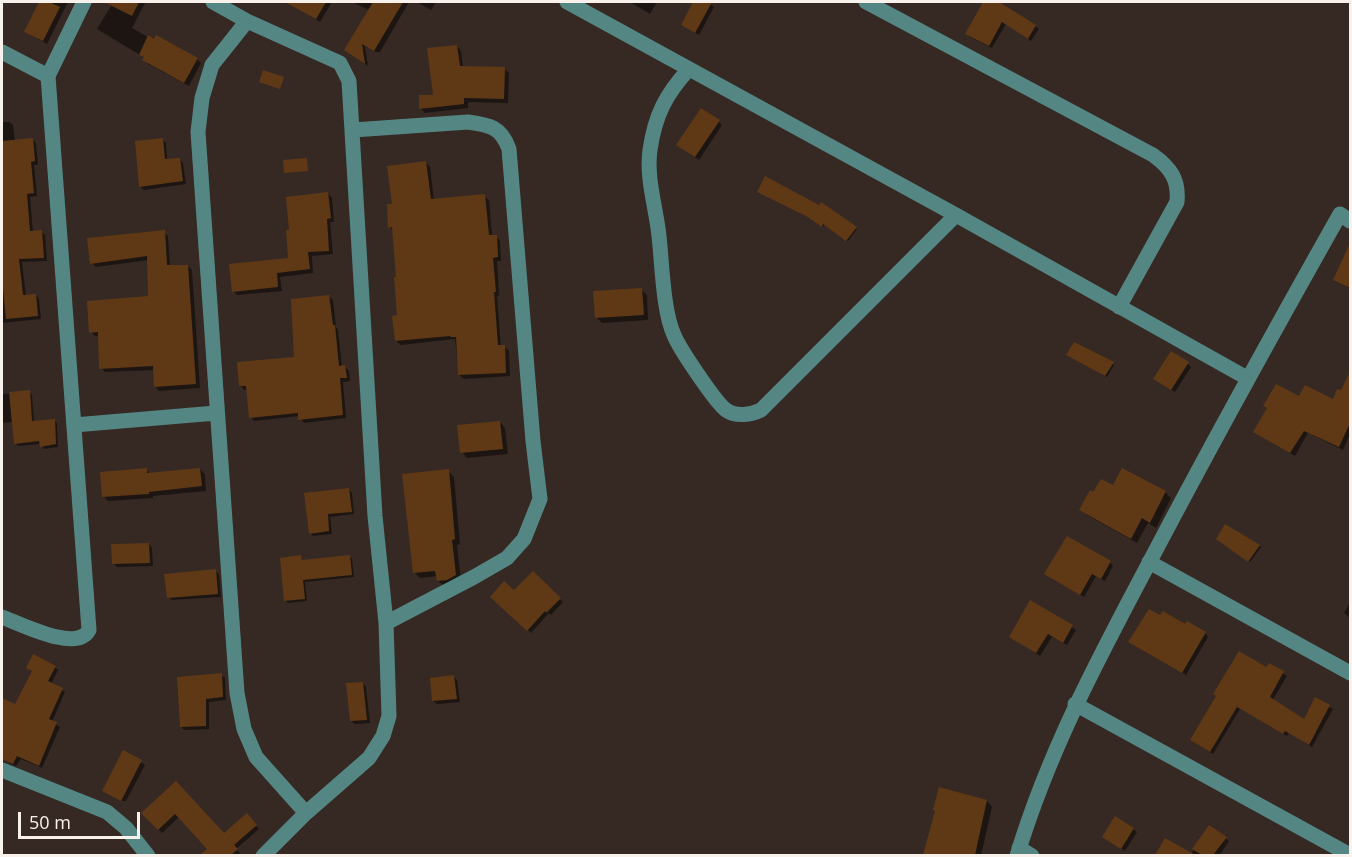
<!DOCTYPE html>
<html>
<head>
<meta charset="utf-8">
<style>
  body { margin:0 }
  #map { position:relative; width:1352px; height:857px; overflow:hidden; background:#362923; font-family:"Open Sans",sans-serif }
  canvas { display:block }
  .frame { position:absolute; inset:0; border:3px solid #f9f1ec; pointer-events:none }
  .scale { position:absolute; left:18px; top:812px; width:122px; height:27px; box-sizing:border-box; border:3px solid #f9f1ec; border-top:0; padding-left:8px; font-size:18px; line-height:21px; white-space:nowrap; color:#f9f1ec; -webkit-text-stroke:4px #362923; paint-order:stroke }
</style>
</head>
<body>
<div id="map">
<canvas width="1352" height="857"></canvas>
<div class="frame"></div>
<div class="scale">50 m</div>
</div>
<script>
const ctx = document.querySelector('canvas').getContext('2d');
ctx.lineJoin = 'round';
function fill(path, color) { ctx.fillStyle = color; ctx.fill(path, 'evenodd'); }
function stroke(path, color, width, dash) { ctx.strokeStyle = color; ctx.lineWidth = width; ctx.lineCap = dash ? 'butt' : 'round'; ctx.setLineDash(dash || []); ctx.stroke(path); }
const shadow = new Path2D(`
  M42,2H68L47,44L26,32Z
  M105,2L145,3L132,28L155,41L197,59L201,63L189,86L148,64L145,58L97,29L111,6Z
  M303,2H332L320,22L299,8Z
  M352,2H409L380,52H376L365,46L368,66L350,54L369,10Z
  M417,2H436L431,10Z
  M630,2H657L650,14Z
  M695,2H707L714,7L699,35L682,25Z
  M985,2H994L1035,26L1039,29L1031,41L1006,24L992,48L970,37L967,34Z
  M457,46L461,51L463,67L505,69L509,73L508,103L468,102V108L425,113L421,109L434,96Z
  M2,122H9L13,125L15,141L32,139L36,143L38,165H34L37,196L30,197L33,232L41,231L45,235L47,261L22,262L26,296L36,295L39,299L41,319L2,323V298L3,297Z
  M719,122L722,125L699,160L682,148Z
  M162,139L166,143L167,161L179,159L183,163L186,184L144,190L140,186Z
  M426,163L430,167L434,201L484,196L489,200L492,236H496L500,241L501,261H497L499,296H497L501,347H505L509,351L510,376L464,379L459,375L455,339L401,345L396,341L399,317L398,279L394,231L390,227L394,205Z
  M328,194L332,198L334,222H330L333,254L312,256L313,273L280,277L282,291L237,295L233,291L289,259Z
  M821,204L857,229L848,241L825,224L823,227L811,218Z
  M164,232L168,236L170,267L188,266L192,270L200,388L159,391L155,386L154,370L105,372L101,368L100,336H95L91,332L150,297L149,260L96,267L92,263Z
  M1344,259L1350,262V289L1335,280Z
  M642,290L647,295L648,320L602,323L596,317Z
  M329,297L333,300L336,327L338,330L342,367H345L349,371L350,381L343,382L346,418L304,423L299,416L254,421L251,417L248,389L244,390L241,386L296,358Z
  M1070,356L1113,364L1114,365L1107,377Z
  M1188,364L1191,367L1175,392L1158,382Z
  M1350,376V434L1343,450L1308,433L1295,456L1255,432L1300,398L1333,401L1342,392Z
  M29,392L32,395L34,422L54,420L57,423L58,447L44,449L41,444L18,446L15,443L13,422L2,423V394Z
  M500,422L505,428L508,454L467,458L462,452Z
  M200,469L205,474L206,491L153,496V498L108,501L103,496L146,470L151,474Z
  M1122,470L1165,492L1171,498L1156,528L1148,523L1137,543L1087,515L1081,509L1094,494L1114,487Z
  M448,471L454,477L460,544L457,545L461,581L444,586L438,581V576L420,578L414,572Z
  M349,490L352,493L354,514L330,517L332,534L313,536L310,533Z
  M1226,526L1261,547L1250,562L1218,539Z
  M149,544L152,548L153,566L117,567L113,563Z
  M301,557L303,561L350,557L352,559L354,577L305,582L307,601L288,603L285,600Z
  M1110,562L1113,566L1105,581L1096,576L1084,597L1046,574Z
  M215,570L219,574L221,597L172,600L168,597Z
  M533,573L563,602L551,615L549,613L531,633L492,597L514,592Z
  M1031,602L1076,630L1067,645L1052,637L1040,656L1011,637Z
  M1350,602V618L1344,613Z
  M1185,626L1205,633L1208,637L1186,675L1133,645Z
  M1269,665L1287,676L1272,701L1304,721L1316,699L1333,709L1312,747L1289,733L1287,736L1240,709L1213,754L1195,743L1192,740Z
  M55,667L58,670L51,684L65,692L52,722L60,727L42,768L21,759L16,766L11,764L3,758L10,748L2,744V700L15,706L34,672L28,668Z
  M221,675L225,678L226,700L209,702V729L184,730L181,726Z
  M454,677L457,680L460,702L437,704L433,701Z
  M363,683L366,687L370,723L355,724L351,721Z
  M124,752L145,765L126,801H122L104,790Z
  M176,783L224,835L247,815L259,829L236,849L240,853L238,856H202L209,849L179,817L162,833L144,813Z
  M987,801L992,807L981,856H920L925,855L936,812Z
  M1210,827L1229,841L1219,856H1156L1166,841L1190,855Z
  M1133,829L1137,832L1125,851L1108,840Z`);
const building = new Path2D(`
  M39,2H49L60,7L43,41L24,32Z
  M104,2H139L132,16Z
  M285,2H326L316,19Z
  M373,2H403L374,51L362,44L365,64L344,50Z
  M693,2H712L695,33L681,25Z
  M983,2H999L1036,25L1028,39L1002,22L989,46L965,34Z
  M148,35L154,39L156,35L198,58L184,83L142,60L144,57L139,55Z
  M457,45L460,66L505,67L504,99L464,98V104L419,109V95H433L427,48Z
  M263,70L284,77L280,89L259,82Z
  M701,108L720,120L695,157L676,145Z
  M33,138L35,161L31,162L34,193L27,194L30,231L42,230L44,258L19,259L23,295L36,294L38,316L6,319L2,278V141Z
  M163,138L165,159L180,158L183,181L139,187L135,141Z
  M307,158L308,171L284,173L283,160Z
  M426,161L431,199L485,194L489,235H497L498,257L493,258L496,292H494L498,345H505L506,373L458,375L456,337H451L450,336L395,341L392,316L397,315L394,277H396L392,227L388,228L387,204H392L387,166Z
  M765,176L819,205L821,202L857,227L846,241L823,224L822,227L808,217L757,192Z
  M328,192L331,218L327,219L329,251L308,252L310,269L277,273L278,287L232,292L229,264L288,258L286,230H289L286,197Z
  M165,230L167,265H188L196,384L154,387L153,366L99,369L98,332L89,333L87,301L148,296L147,256L90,264L87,238Z
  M1350,243V288L1333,280Z
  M642,288L644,315L595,318L593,291Z
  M329,295L333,325H335L339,366L345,365L347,378H340L343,415L298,420V413L249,418L246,386H239L237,362L294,357L291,299Z
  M1074,342L1114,362L1105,376L1066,355Z
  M1171,351L1189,362L1171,390L1153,379Z
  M1350,372V423L1339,447L1304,431L1290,453L1253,432L1267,408L1263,406L1276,384L1299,396L1305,385L1333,399L1337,389L1341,390Z
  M30,390L32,421L55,419L56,444L40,447L39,441L14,444L9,392Z
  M500,421L503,449L460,453L457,425Z
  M147,468V473L200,468L202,486L149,492V494L102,497L100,472Z
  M1122,468L1166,491L1150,523L1142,518L1131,539L1079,510L1090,490L1093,492L1101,479L1113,485Z
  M449,469L455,539L452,540L456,575L447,580L437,581L435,571L413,573L402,474Z
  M349,488L352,512L328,514L329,531L309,534L304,493Z
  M1225,524L1260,545L1248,562L1216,539Z
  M1067,536L1111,561L1101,579L1092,574L1080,595L1044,574Z
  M149,543L150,563L112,564L111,544Z
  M301,555L302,560L350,555L352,575L303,580L305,599L284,601L280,558Z
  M216,569L218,594L167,598L164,574Z
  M533,571L561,598L546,613L545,611L527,631L490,597L504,581L514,590Z
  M1030,600L1073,625L1063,643L1048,634L1036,653L1009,637Z
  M1149,609L1160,615L1163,611L1185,624L1187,621L1206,632L1182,673L1128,642Z
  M1239,651L1266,667L1269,663L1284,671L1270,697L1304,719L1315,697L1330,705L1309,745L1285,731L1283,734L1237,707L1210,752L1190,740L1216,696L1213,694Z
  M33,654L56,666L48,681L63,688L49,719L57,722L39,766L17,756L13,764L2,759V698L15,704L32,671L26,668Z
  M222,673L223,697L206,699V726L180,727L177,677Z
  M454,675L457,699L432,701L430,678Z
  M363,682L367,720L350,721L346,683Z
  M123,750L142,760L121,801L102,791Z
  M176,781L224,833L247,813L257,825L234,845L238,849L231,855H200L207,849L175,814L158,830L141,813Z
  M939,787L987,800L975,855H923L935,811L933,810Z
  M1115,816L1134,828L1121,849L1102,837Z
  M1209,825L1227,837L1213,855H1202L1192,849Z
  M1165,838L1195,855H1155Z`);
const minor = new Path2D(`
  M213,2L247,21L340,63L349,81L375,516L386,623L389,716L383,736L369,758L306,813L263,856
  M567,2L956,215L1247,378
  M866,2L1153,155C1171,168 1179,180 1177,202L1119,307
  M247,21L212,65L202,98L198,132L237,693L244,729L256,757L306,813
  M2,52L48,76
  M689,69C666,94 655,115 650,150C646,178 656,207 659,236C662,262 663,312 674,335C679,348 716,403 726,410C736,417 751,415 761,410L956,215
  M353,130L468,122C490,125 501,127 509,149L533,441L540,499L524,539L507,558L474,577L386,623
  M74,425L216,413
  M1149,562L1350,673
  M2,617C21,624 77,653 89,630L48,76L84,2
  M1075,704L1350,855
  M2,770L107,812L126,828L148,856
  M1019,848L1032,856
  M1017,856C1050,746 1105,646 1158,546C1217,434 1278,324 1340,214L1350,221`);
fill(shadow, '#0007');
fill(building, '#5f3915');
stroke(minor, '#548784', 15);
</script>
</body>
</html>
